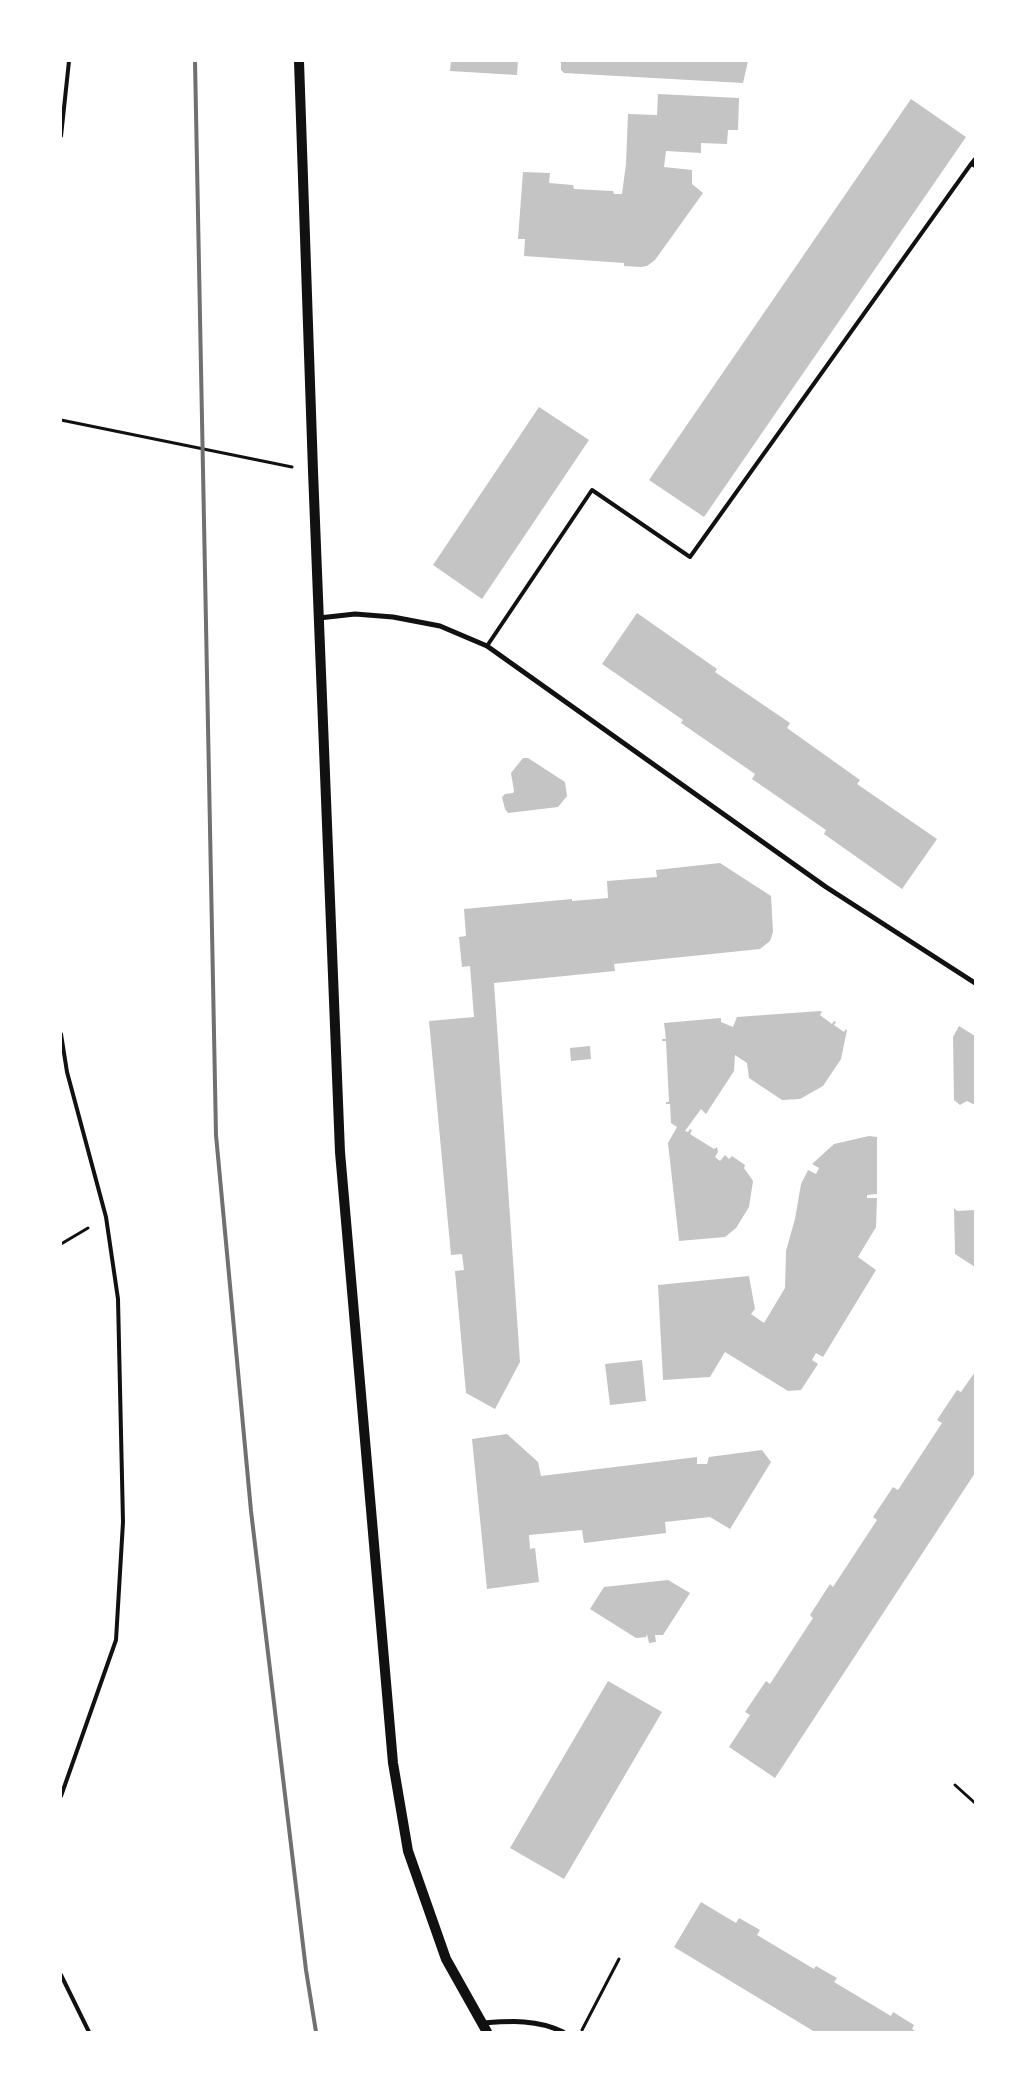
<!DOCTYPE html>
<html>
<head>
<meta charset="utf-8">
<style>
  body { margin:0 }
  #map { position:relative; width:1036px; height:2093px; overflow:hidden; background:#fff; font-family:"Playfair Display",serif }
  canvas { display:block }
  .frame { position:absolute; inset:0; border:62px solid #fff; pointer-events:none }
</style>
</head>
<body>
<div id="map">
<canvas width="1036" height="2093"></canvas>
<div class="frame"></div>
</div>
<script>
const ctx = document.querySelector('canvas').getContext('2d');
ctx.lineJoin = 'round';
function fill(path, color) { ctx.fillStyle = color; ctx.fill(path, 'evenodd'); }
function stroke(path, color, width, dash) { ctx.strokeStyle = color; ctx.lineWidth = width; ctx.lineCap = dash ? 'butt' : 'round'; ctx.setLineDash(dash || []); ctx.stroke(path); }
const building = new Path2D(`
  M451,61H518L517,75L450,71Z
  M561,61H748L743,83L564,73L561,70Z
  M658,94L739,98L738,130H728L727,144L701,143V153L666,151L664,167L692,170V184L703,193L655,260L647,266L641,267L624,266V263L524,256L525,239H518L523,172L550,173L549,183L573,185L574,189L613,191L614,194H622L626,164L628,114L657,115Z
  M911,99L966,137L704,517L649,480Z
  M539,407L589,440L482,599L433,565Z
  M637,613L717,669L715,672L790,723L787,728L860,780L857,784L937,839L902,889L824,834L826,830L752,779L755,774L681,723L683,720L602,664Z
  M523,758H528L565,782L567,796L558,807L508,813L505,809L502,797L505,794L513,793L514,791L511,773Z
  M720,863L771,896L773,932L770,941L760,949L614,964L615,971L494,983L520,1362L495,1409L466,1393L455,1271L464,1270L462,1254L451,1255L429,1021L474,1017L470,966L462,967L459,937L466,936L464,909L572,899V901L608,898L607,881L657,877L656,870Z
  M820,1011L822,1012L820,1015L832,1024L834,1021L836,1022L834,1025L844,1032L846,1029L847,1030L841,1059L823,1086L800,1099L782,1100L749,1078L747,1063L735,1055L734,1071L706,1114L701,1109L685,1131L688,1132L690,1129L692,1130L690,1134L714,1149L717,1147L718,1152L715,1157L720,1161L725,1155L729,1159L732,1156L745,1165L744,1168L753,1181L749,1207L736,1228L725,1237L679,1241L668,1143L677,1127L671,1123L670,1104H666V1102H669L666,1041H662V1039H666L664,1023L721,1018V1022L733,1027L737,1017Z
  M959,1026L975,1036V1105L967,1101L960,1105L954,1100L953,1037Z
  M590,1046L591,1059L571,1061L570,1048Z
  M869,1136L877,1137V1194L867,1195V1198H877L876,1227L858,1257L876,1270L823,1357L816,1353L812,1360L818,1364L801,1390L788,1391L725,1352L710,1377L663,1380L658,1285L749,1276L755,1309L751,1314L764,1323L785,1288L786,1251L795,1219L801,1184L808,1170L816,1174L819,1168L812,1164L834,1144Z
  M954,1208L957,1211L975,1210V1267L955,1254Z
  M642,1360L646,1401L610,1405L605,1364Z
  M975,1372V1473L775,1778L729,1747L750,1715L745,1712L766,1681L770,1684L813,1618L810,1615L830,1584L833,1587L877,1520L873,1517L893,1487L898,1490L942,1423L937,1420L957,1390L961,1392Z
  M507,1434L538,1462L541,1476L697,1457V1464H707L709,1457L762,1450L771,1462L730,1529L710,1517L665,1522L666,1533L584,1543L582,1530L529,1535L530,1549L535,1548L539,1582L487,1589L472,1439Z
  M668,1580L690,1593L663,1635H655L656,1642L649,1643L647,1634L646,1637L636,1638L590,1609L604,1587Z
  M608,1681L662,1712L564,1879L510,1848Z
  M701,1902L736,1923L739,1918L760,1930L757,1935L814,1969L816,1966L837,1978L834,1982L891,2016L893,2012L914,2025L912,2029L917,2032H815L674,1947Z`);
const path = new Path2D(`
  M61,420L292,467
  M61,1244L88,1228
  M955,1785L975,1803
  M582,2030L619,1959`);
const service = new Path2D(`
  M61,136L69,61
  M975,159L971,164L975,166
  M487,646L592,490L690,557L971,164
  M61,1034L67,1072L106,1217L118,1299L123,1522L116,1640L61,1796
  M61,1975L89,2032`);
const minor = new Path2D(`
  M319,618L355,614L393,617L440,626L487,646L826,887L975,983
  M483,2023C511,2021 537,2019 563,2032`);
const secondary = new Path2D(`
  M299,61L313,471L340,1152L393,1763L408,1851L446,1959L487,2032`);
const rail = new Path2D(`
  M195,61L216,1135L251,1511L306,1970L316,2032`);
fill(building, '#c4c4c4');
stroke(path, '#111', 3);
stroke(service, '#111', 4);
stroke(minor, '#111', 5);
stroke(secondary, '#111', 10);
stroke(rail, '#707070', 4);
</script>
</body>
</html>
